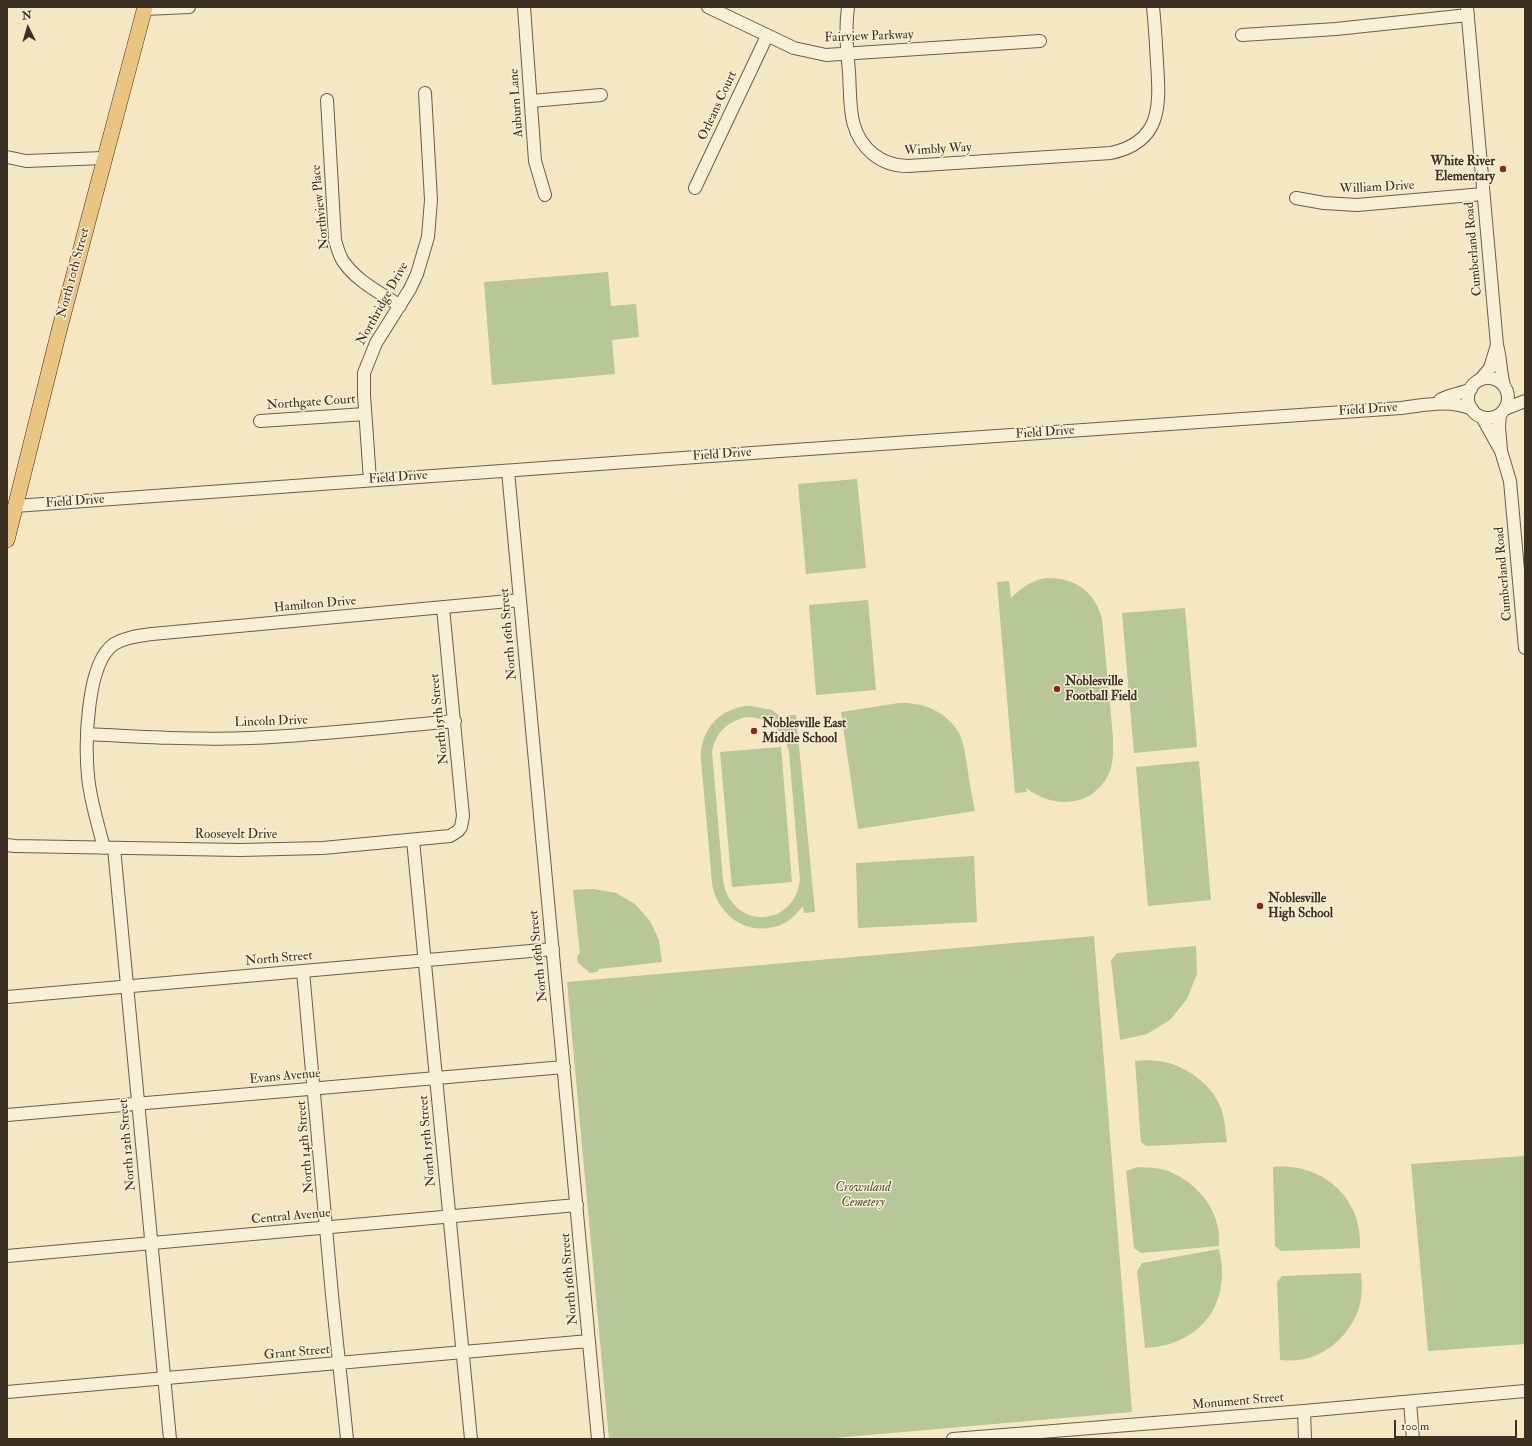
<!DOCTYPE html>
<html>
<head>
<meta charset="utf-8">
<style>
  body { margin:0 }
  #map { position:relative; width:1532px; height:1446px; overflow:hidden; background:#f4e7c2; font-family:"IM FELL Double Pica",serif }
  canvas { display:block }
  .frame { position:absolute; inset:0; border:8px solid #3b3022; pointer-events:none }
  .north { position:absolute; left:8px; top:8px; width:40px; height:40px; -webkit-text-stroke:3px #f8efd7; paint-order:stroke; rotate:355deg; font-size:11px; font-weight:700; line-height:16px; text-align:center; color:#3b3022 }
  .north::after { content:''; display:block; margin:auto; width:14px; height:18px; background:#3b3022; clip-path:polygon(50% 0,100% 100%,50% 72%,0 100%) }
  .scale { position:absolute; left:1394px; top:1420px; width:123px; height:18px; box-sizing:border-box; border:2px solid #3b3022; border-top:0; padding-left:5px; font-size:12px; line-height:14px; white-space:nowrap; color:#3b3022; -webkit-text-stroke:3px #f8efd7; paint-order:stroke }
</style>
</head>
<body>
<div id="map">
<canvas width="1532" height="1446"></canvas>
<div class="frame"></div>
<div class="north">N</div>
<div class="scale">100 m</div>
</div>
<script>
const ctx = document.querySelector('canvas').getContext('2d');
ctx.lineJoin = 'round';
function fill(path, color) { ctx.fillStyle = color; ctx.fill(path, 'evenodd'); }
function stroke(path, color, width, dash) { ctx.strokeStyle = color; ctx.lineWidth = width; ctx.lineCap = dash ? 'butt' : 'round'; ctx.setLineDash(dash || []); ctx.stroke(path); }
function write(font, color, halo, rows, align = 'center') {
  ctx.font = font + ' "IM FELL Double Pica",serif'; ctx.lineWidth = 3; ctx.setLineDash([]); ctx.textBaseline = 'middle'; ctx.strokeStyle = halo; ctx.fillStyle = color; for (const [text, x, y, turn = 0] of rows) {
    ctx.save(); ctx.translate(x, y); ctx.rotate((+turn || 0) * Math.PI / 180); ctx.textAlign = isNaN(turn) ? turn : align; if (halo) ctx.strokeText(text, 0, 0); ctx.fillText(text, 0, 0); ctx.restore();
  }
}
const green = new Path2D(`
  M608,272L611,306L636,304L639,337L612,340L615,374L492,385L484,282Z
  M857,479L866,568L806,574L798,484Z
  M1046,578C1075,578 1094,590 1102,619L1113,737C1113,748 1114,760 1110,771C1095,807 1055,810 1026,788L1027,792L1015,793L997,582L1009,581L1011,598C1022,587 1031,581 1046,578Z
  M868,600L876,690L816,695L809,605Z
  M1185,608L1197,747L1134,753L1122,613Z
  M899,703C923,702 946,711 959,733C964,743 965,754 967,765C969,781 972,796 975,811L858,829L841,712Z
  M751,706L772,710L786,721V715H796L815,912L804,913L803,906C798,911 794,917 788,921C755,941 717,919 712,883L701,760C699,730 721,706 751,706ZM746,717C768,717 784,730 789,752L800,880C793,930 730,929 723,880L712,752C715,733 727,722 746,717Z
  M781,747L792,882L732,887L720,752Z
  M1199,761L1211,900L1148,906L1136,767Z
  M974,856L977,922L858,928L856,863Z
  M594,889L616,893L635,904L650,921L659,940L662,962L599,969L597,972L590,973L578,963L577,956L580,953L573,890Z
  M1094,936L1132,1412L823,1439H609L567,982Z
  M1196,946L1197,974L1187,999L1170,1020L1147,1034L1120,1040L1111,960L1117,953Z
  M1135,1061C1142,1060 1150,1060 1157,1061C1182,1063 1210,1082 1220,1106C1225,1117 1225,1130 1227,1142L1146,1146L1141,1142Z
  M1525,1156V1344L1428,1351L1411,1164Z
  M1138,1167C1146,1168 1157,1167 1165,1170C1197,1181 1222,1211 1219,1246L1141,1253L1134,1248L1126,1171Z
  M1273,1167C1322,1162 1363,1198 1360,1248L1281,1251L1275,1246Z
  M1219,1249C1232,1304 1201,1345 1145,1348L1137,1271L1142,1263Z
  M1361,1273C1362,1284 1362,1294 1360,1304C1354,1328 1334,1350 1311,1357C1301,1361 1290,1361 1280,1360L1277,1282L1282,1276Z`);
const minor = new Path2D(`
  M524,7L535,161L545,195
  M708,7L794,48L826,55L1040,41
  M848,7C845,29 847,50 849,72C851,103 847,133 873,154C884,163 895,166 908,166L1111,153C1162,142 1160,105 1157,63C1156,44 1155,26 1153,7
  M1467,7L1497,345C1501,359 1500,372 1504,385
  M145,9L189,7
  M1242,35L1336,29L1468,15
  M327,100L335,240C337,247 339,255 343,261C356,281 381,293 400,306
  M531,101L601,95
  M7,157L26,161L104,158
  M695,188L767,36
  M1296,198L1324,203L1357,205L1483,194
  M1468 398a20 20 0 1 1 40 0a20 20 0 1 1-40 0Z
  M1480,380L1490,368L1497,345
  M1440,400C1449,394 1461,394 1471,389
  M1505,409L1525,401
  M1500,414L1499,427L1501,450
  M1482,417L1501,451L1510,481L1525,648
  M260,421L365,414
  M508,471L598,1439
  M370,480L364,395V373L376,343L410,289L417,274L428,237L431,200L425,93
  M15,506L780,451L1401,408C1426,405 1448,399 1472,409
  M87,734C142,737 197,740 251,738C319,735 387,727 455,721
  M413,840L471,1439
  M7,845L15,846L240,850L323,848L450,836L458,831L461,827L463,816L443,608
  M104,848C98,824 90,800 88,776C85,745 86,663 114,644C126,637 139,636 152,634L520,600
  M114,848L170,1439
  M303,971L332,1295L347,1439
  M7,997L553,949
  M7,1115L564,1067
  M7,1256L577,1205
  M7,1392L589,1341
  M1410,1402L1413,1439
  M1304,1411L1305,1439
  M953,1439L1304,1411L1525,1391`);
const major = new Path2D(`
  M7,540L60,327L145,7`);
const markers = [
  [1503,169,4,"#8f2418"],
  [1057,689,4,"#8f2418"],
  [754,731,4,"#8f2418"],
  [1260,906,4,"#8f2418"]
];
const streetNames = [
  ["Fairview Parkway",869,37,-2],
  ["Auburn Lane",517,103,-94],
  ["Orleans Court",718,106,-65],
  ["Wimbly Way",938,150,-3],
  ["William Drive",1377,188,-3],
  ["Northview Place",321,207,-96],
  ["Cumberland Road",1474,249,-95],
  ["North 10th Street",74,273,-75],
  ["Northridge Drive",383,304,-61],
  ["Northgate Court",311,403,-4],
  ["Field Drive",1368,410,-4],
  ["Field Drive",1045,433,-4],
  ["Field Drive",722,455,-4],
  ["Field Drive",398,478,-4],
  ["Field Drive",75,502,-4],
  ["Cumberland Road",1504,574,-95],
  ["Hamilton Drive",315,605,-5],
  ["North 16th Street",509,634,-95],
  ["North 15th Street",440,719,-96],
  ["Lincoln Drive",271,722,-2],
  ["Roosevelt Drive",236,835],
  ["North 16th Street",539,956,-96],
  ["North Street",279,959,-5],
  ["Evans Avenue",285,1077,-5],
  ["North 15th Street",428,1141,-95],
  ["North 12th Street",128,1145,-95],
  ["North 14th Street",306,1147,-95],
  ["Central Avenue",291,1217,-5],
  ["North 16th Street",570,1279,-95],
  ["Grant Street",297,1353,-5],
  ["Monument Street",1238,1402,-5]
];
const poiNames = [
  ["White River",1495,162,"right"],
  ["Elementary",1495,177,"right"],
  ["Noblesville",1065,682],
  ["Football Field",1065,697],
  ["Noblesville East",762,724],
  ["Middle School",762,739],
  ["Noblesville",1268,899],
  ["High School",1268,914]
];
const parkNames = [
  ["Crownland",863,1188],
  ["Cemetery",863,1203]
];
fill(green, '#b7c797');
stroke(minor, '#695e4a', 14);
stroke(major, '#3b3022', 16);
stroke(minor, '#f8efd7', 12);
stroke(major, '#eac481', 15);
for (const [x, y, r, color] of markers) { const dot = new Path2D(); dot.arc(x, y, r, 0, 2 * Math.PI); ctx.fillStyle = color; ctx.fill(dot); stroke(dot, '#f8efd7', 1.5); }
write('13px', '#3b3022', '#f8efd7', streetNames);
write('bold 13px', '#3b3022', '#f8efd7', poiNames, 'left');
write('italic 13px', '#544e39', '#f8efd7', parkNames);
</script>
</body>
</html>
